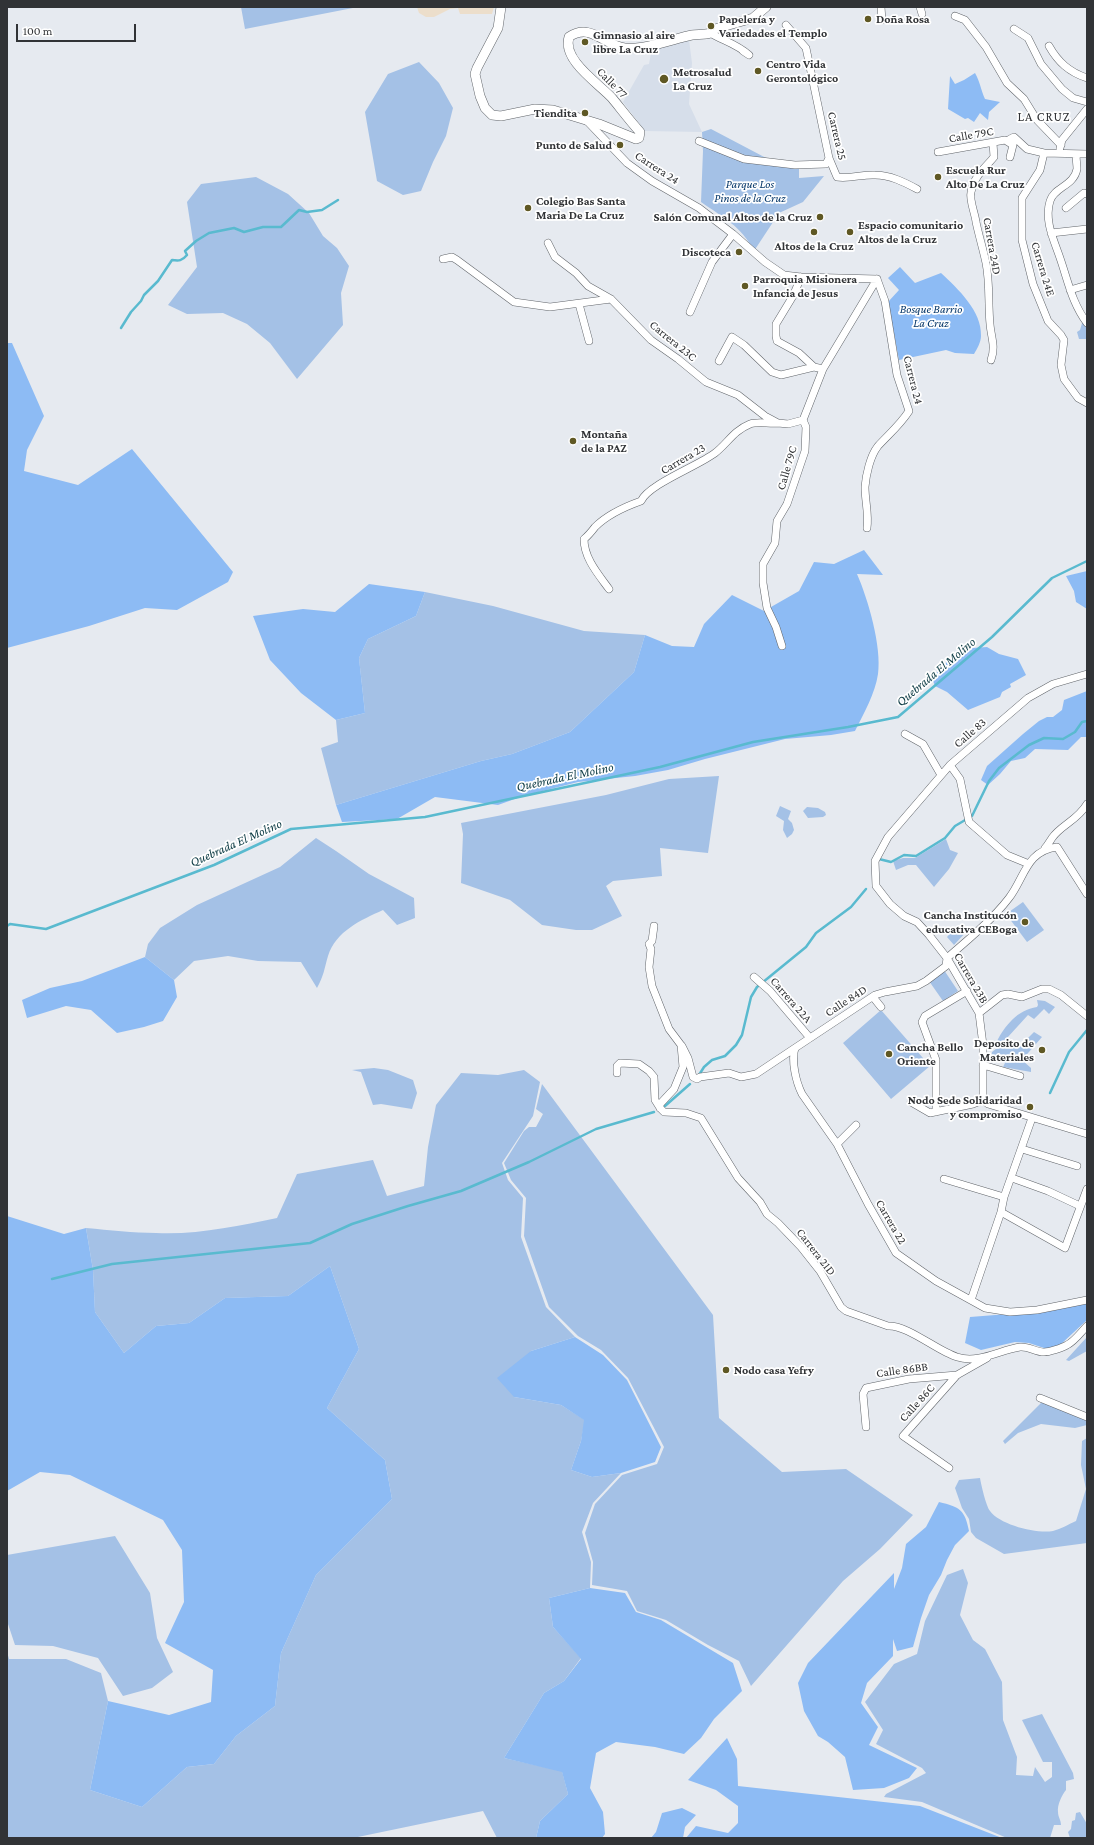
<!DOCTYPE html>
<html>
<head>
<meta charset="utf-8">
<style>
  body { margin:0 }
  #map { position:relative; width:1094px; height:1845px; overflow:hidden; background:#e6eaf0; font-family:"Crimson Pro",serif }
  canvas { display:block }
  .frame { position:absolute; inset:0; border:8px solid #313336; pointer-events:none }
  .scale { position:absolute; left:16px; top:24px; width:120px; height:18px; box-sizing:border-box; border:2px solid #313336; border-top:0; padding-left:5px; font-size:12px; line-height:14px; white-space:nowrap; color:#313336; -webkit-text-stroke:3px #fff; paint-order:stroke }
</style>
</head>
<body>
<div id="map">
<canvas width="1094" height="1845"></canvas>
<div class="frame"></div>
<div class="scale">100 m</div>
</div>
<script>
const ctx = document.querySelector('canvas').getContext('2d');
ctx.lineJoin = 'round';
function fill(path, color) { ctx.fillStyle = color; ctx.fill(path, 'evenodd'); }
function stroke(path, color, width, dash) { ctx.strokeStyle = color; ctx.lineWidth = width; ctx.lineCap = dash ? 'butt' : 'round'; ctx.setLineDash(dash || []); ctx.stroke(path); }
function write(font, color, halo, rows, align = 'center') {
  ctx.font = font + ' "Crimson Pro",serif'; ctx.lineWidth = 3.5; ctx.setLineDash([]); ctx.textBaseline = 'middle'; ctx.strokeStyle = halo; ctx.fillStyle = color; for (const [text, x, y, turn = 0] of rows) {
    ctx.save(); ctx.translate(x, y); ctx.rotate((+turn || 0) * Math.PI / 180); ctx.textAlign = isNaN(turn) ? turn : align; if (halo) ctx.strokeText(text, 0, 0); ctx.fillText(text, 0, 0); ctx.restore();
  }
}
const built = new Path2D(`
  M689,40L692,63L689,104L702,132L645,131L623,102L644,65L649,64L652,48Z`);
const education = new Path2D(`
  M417,7H494L492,14H460L458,8L450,9L434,17H426L419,13Z`);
const green = new Path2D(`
  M241,7H358L245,29Z
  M419,62L439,83L453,108L446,136L433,162L421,191L403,195L377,181L365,112L388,74Z
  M711,129L768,159L799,162V178L824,176L803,202L779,213L754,251C741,226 724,218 701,202L703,151L702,132Z
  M256,177L288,194L309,213L323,236L337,248L349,266L341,293L343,325L297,379L270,343L247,324L223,313L187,314L168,305L197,267L187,202L201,184Z
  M1083,320L1087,325V339H1079L1077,332L1080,330Z
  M425,592L493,606L584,631L645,635L634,672L570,732L512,754L481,761L336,805L321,748L338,742L336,720L365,713L359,658L368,639L416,616Z
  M719,776L708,853L660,848L662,876L613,881L606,886L622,916L592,930H576L542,925L510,900L461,883L463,834L461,823L606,795L669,779Z
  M780,806L791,811L788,819L792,823L794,830L792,834L787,838L783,830L784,821L776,816Z
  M807,807L818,808L825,812L826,815L823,817L808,818L803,811Z
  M316,838L336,851L369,874L414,898L415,918L397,925L383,910C361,920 336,931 328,956C324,970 324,975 317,988L301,962L258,961L228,956L194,961L174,980L145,957L148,944L160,928L197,905L280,867Z
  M946,839L950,850L958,853L949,869L934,887L916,865H908L896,870L893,861L903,858H915Z
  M1023,902L1044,930L1027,942L1006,914Z
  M958,925L966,932L954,945L947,937Z
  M944,970L958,991L943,1001L929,981Z
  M1037,1000L1045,1001L1055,1007L1049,1014L1044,1009L1034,1019L1028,1015L1007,1038L1018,1048L1034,1032L1042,1037L1022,1060L1031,1068V1072L1003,1067L1005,1063L991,1059L992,1052L1001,1045L997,1041C1005,1026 1017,1010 1037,1007L1038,1005Z
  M881,1010L930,1066L891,1099L843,1043Z
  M374,1068L388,1070L413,1080L417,1093L412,1109L381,1104L373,1105L361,1072L352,1070Z
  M524,1070L540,1082L533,1116L502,1163L508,1180L523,1198L521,1237L546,1307L575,1337L531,1351L514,1397L561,1405L585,1420L581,1441L571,1470L592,1477L621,1473L593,1503L582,1532L591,1562L590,1588L549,1598L553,1627L581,1658L564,1681L544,1693L504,1758L562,1771L568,1794L540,1821L536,1838H497L483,1811L353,1838H7V1652L9,1659H66L101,1673L108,1701L90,1790L142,1807L187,1767L214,1764L236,1736L275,1706L281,1653L316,1575L392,1499L385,1460L327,1408L359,1349L330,1266L288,1296L225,1298L189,1323L156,1326L124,1353L95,1312L93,1270L86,1228C110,1230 133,1233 156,1233C197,1235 238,1226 277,1218L297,1174L373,1160L387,1196L424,1186L428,1147L436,1105L461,1073L498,1075Z
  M542,1084L713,1315L719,1418L782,1472L846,1469L913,1515L880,1549L843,1581L751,1686L739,1661L708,1645L666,1620L637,1611L627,1591L592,1585L593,1562L585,1533L595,1504L622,1475L657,1464L664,1447L628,1378L601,1350L578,1336L549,1307L524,1236L526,1198L511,1180L504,1163L524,1131L529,1127H536L543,1114L536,1109Z
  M1087,1337V1351L1069,1361L1066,1360Z
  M1043,1401L1087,1419V1425L1075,1428L1041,1424L1018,1433L1005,1444L1003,1441Z
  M1087,1438V1543L1004,1554L976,1538L971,1532L969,1519L962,1508L955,1488L959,1480L980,1478C981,1484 986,1506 990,1511C1000,1525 1037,1534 1053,1531C1061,1529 1069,1524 1076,1521L1086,1489L1081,1465L1082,1441Z
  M115,1536L150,1593L157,1638L173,1672L152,1688L123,1696L98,1658L53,1646L15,1645L7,1621V1555Z
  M963,1569L968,1583L960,1615L973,1640L985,1649L1002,1682L1003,1720L1017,1757L1016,1775L1033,1776L1035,1767L1045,1782L1052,1777V1762H1043L1022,1720L1042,1714L1073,1773L1074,1779L1066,1781V1790C1062,1795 1057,1805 1058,1812C1058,1817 1061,1820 1061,1825H1054L1050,1838H1007L922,1802L884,1797L886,1794L926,1773L922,1768L876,1744L883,1730L865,1702L894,1664L917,1654L925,1621L947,1575Z
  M1080,1812L1087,1824V1838H1070L1068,1832L1071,1829L1072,1821L1075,1820L1076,1813Z`);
const forest = new Path2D(`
  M975,73C980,82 981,90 985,99L1000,102L989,112L988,120L980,113L974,122L968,118L965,119L948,109L950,76L955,84L964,80Z
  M900,267L915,283L941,273C958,289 982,311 981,336C981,342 977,349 974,354L955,353L946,350L899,360L888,302L899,290L888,278Z
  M7,343H12L44,416L27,450L24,471L78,485L132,449L233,572L228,582L177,610L145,608L89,626L7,648Z
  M864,550L883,575L857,574C868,599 882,647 878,674C875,694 864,713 855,731L831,735L785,739L705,759L668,770L635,776L578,782L523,796L498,805L435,797L397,819L342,822L336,805L481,761L512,754L570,732L634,672L645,635L672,646L694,647L704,624L732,595L764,611L799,591L814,562L834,564Z
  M1087,571V609L1076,602L1074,591L1066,576Z
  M369,584L425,592L416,616L368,639L359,658L365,713L336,720L301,693L270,660L253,616L303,609L335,612Z
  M987,647L999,654L1018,659L1026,675L1010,684L1011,687L1002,692L1000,697L968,710L947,692L935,686L932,678L959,649Z
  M1087,691V737H1081L1068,750L1035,749L1025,758L1011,761L1000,774L988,785L981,780L987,766L1023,734L1039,721L1047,717H1053L1062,710L1064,700Z
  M145,957L174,980L177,997L163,1021L144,1027L117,1033L91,1010L66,1006L27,1018L22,1000L50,988L82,981Z
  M7,1216L64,1234L86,1228L93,1270L95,1312L124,1353L156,1326L189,1323L225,1298L288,1296L330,1266L359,1349L327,1408L385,1460L392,1499L316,1575L281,1653L275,1706L236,1736L214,1764L187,1767L142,1807L90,1790L108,1701L169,1715L211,1702L213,1670L165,1643L184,1602L182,1550L163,1520L70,1475L40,1472L7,1491Z
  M1087,1301V1320L1060,1345L1047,1349L1029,1343L1015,1342L981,1350L965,1343L970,1317L1008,1314Z
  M575,1337L603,1355L627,1380L661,1447L655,1462L621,1473L592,1477L571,1470L581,1441L584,1420L561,1405L514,1397L497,1378L531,1351Z
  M939,1502C960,1507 965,1510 969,1531L955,1545L947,1560L941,1575L929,1595L921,1618L913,1647L897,1651L893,1639V1656L867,1683L861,1703L878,1727L869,1745L917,1768L909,1778L884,1788L853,1790L845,1757L828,1742L818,1736L804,1711L798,1683L808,1663L894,1573V1589L902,1568L906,1544L926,1527Z
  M590,1588L625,1593L636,1612L661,1620L733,1663L742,1691L714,1719L701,1738L684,1754L655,1747L616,1742L596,1753L590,1788L603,1812L605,1834L602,1838H536L540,1821L568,1794L562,1772L504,1758L544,1693L564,1681L581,1659L553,1627L549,1598Z
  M727,1738L737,1759L738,1786L920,1806L1002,1838H686L696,1826L728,1833L738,1823V1806L716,1790L688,1780Z
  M682,1808L696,1815L685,1827L683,1838H651L656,1832L662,1813Z`);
const stream = new Path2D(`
  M121,328L131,312L141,301L144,295L158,281L172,260C179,261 182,261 187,255L185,251L196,241L209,233L234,228L244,232L263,227H281L299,210L307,212L322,210L338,200
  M879,859L891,862L904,855L916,856L945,838L955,826L972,816L989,781L999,768L1029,745L1044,738L1063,739L1075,732L1082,722L1087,721
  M7,926L10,924L46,929L214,865L291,829L425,817L660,767L753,742L848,727L898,717L992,637L1052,578L1087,561
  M699,1075L704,1067L712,1060L725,1056L736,1045L742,1035L751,997L757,987L806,947L816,933L851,907L866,889
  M1050,1093L1069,1052L1087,1030
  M665,1106L690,1084
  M52,1279L112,1264L310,1243L352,1224L408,1206L461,1191L529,1162L596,1129L654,1112`);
const minor = new Path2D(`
  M881,7L882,20
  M920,7L922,14
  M955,16L965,20L986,47L1007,83L1024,99L1037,120L1061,145
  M786,25L806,48L829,158L837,177C850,179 863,174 875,175C890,175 904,182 917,189
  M1014,29L1028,38L1041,64L1062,89L1073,98L1087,102
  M710,33C724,41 737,44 749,55L743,51
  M1049,46C1058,62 1069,72 1087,78
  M587,121L627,163L652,181L699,208L733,234L765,262L784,275L801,277L877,279
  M699,141L744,159L795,165L826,164L829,158
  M1060,148L1062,140L1087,109
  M938,152L1005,140L1013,145L1010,139L1014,137L1027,149L1044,153L1087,154
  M1044,153L1040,170L1022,198V240L1033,284L1048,321L1061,335L1064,340L1061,365L1064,379L1078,398L1087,403
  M1076,154C1076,159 1077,165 1077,169C1074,186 1054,187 1050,201C1044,221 1054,240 1060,258C1068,281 1072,303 1087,323
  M1010,157L1013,145
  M1066,208L1084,193L1087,194
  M1051,233L1087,229
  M548,243L555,257L576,273L588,286L611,299L651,340L678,359L706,382L738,395L765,416L778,423L788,424L803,420
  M443,259L452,257L457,260L514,302L550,307L611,299
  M801,277L793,296L776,324V336L777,341L799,353L814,367
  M1070,290L1087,285
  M579,304L589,341
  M690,312L712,262L733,234
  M991,360C996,347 991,337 990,324C988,304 990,283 986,263C983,249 979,236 976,222C975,213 969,200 971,192C974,176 985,168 994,157L993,143
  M719,361L732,337L744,345L772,372L781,375L814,367L823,369
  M867,528C869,514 865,501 865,487C866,475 870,456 878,446C889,434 900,425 909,411L897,375L885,301L877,279
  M609,589C598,574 584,558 584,539C589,535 592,531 595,527C608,514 624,507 641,501C649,484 698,466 715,453C728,443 733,431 750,424C758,421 769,424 778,423
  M782,646L776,627L767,608L763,583V564L775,543L777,521L787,504L805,451L806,427L803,420L823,369L877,279
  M1087,674L1053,684L1028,698L950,765L888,837L875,861L876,886L890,904L904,916L917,922L929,935L947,958L979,1013L983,1045V1100L988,1104L1087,1134
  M905,734L923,744L941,775
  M950,765L960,779L969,822L1007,855L1029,864
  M1045,848C1048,845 1050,841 1052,838C1061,825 1078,820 1087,804
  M1087,894L1057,847C1026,851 1025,877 1009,898C993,919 968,940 947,958L946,966L926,981L917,986L885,992L875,995L795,1048C791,1061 796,1082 802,1094L837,1144L868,1204L896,1253L936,1281L985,1308L1010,1312L1037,1310L1087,1300
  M654,926L652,941L649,944L651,949L649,967L652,986L669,1029L681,1045L683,1067L674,1089L660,1104V1108
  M754,977L770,991L810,1038
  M873,997L881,1007
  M979,1013L1002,995L1008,994L1022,997L1042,989H1049L1061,995L1087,1016
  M682,1046L688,1058L693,1077L697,1079L700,1077L729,1073L741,1077L756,1074L795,1048
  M983,1065L1020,1076
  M617,1073V1066L620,1063L639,1064L649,1071L654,1077L655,1100L660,1108L664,1112L686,1113L701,1118L738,1178L760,1202L767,1214L778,1223L801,1247L820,1271L841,1307L846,1311L888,1326C908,1325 937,1351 957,1357C978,1364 1000,1350 1020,1347C1029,1346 1035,1352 1044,1352C1049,1352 1062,1348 1067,1345C1075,1341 1081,1332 1087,1326
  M911,1102L930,1113L973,1104L983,1100
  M936,1112V1060L922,1022L925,1016L967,991
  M837,1144L856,1125
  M1022,1149L1077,1166
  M1012,1178L1048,1191L1080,1206
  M944,1179L1004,1197
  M1001,1212L1065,1248L1087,1189
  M971,1300L1001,1212L1004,1197L1032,1118
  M1040,1398L1087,1417
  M866,1427L863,1394L866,1388L909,1379L957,1375
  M949,1468L903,1436L957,1375L987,1358`);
const tertiary = new Path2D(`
  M501,7L498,28L477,68L475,74L480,96L485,108L492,115L501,116L535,109L553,110L599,124L636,139L639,138L640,132C630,121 621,109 612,98C598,83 562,60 569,37C591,22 605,46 625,48C644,50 673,39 692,35C697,34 705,35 710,33C712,32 713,30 715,29L753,18L766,7`);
const markers = [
  [868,19,4,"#5f5824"],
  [711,26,4,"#5f5824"],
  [585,42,4,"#5f5824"],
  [758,71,4,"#5f5824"],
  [664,79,5,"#5f5824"],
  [585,113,4,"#5f5824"],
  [620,145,4,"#5f5824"],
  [938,177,4,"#5f5824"],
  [528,208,4,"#5f5824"],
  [820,217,4,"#5f5824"],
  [814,232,4,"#5f5824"],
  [850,232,4,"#5f5824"],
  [739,252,4,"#5f5824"],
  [745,286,4,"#5f5824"],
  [573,441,4,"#5f5824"],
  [1025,922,4,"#5f5824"],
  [1042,1050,4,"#5f5824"],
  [889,1054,4,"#5f5824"],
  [1030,1107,4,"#5f5824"],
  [726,1370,4,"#5f5824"]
];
const poiNames = [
  ["Papelería y",719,19],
  ["Variedades el Templo",719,33],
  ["Doña Rosa",876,19],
  ["Gimnasio al aire",593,35],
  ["libre La Cruz",593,49],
  ["Centro Vida",766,64],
  ["Gerontológico",766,78],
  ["Metrosalud",673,72],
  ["La Cruz",673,86],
  ["Tiendita",577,113,"right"],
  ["Punto de Salud",612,145,"right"],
  ["Escuela Rur",946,170],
  ["Alto De La Cruz",946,184],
  ["Colegio Bas Santa",536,201],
  ["Maria De La Cruz",536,215],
  ["Salón Comunal Altos de la Cruz",812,217,"right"],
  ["Espacio comunitario",858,225],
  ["Altos de la Cruz",858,239],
  ["Altos de la Cruz",814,246,"center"],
  ["Discoteca",731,252,"right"],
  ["Parroquia Misionera",753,279],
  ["Infancia de Jesus",753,293],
  ["Montaña",581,434],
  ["de la PAZ",581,448],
  ["Cancha Institucón",1017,915,"right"],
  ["educativa CEBoga",1017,929,"right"],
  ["Deposito de",1034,1043,"right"],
  ["Materiales",1034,1057,"right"],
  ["Cancha Bello",897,1047],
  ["Oriente",897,1061],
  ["Nodo Sede Solidaridad",1022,1100,"right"],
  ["y compromiso",1022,1114,"right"],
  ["Nodo casa Yefry",734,1370]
];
const streetNames = [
  ["Calle 77",612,83,45],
  ["Calle 79C",971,135,-10],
  ["Carrera 25",837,136,77],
  ["Carrera 24",657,168,33],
  ["Carrera 24D",992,246,80],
  ["Carrera 24E",1043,269,73],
  ["Carrera 23C",673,341,39],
  ["Carrera 24",913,380,76],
  ["Carrera 23",683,459,-30],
  ["Calle 79C",787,468,-74],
  ["Calle 83",970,733,-41],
  ["Carrera 23B",971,978,60],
  ["Carrera 22A",791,1000,49],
  ["Calle 84D",846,1001,-33],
  ["Carrera 22",891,1222,60],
  ["Carrera 21D",816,1252,52],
  ["Calle 86BB",902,1370,-8],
  ["Calle 86C",917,1403,-48]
];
const parkNames = [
  ["Parque Los",750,184],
  ["Pinos de la Cruz",750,198],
  ["Bosque Barrio",931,309],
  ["La Cruz",931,323]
];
const neighbourhoodNames = [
  ["LA CRUZ",1044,117]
];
const waterNames = [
  ["Quebrada El Molino",936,672,-40],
  ["Quebrada El Molino",565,777,-12],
  ["Quebrada El Molino",236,843,-24]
];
fill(built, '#d6deea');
fill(education, '#ecdecb');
fill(green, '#a4c1e6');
fill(forest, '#8dbbf4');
stroke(stream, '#59bacf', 2.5);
stroke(minor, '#61656a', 8);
stroke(tertiary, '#61656a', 10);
stroke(minor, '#fff', 7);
stroke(tertiary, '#fff', 9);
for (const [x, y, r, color] of markers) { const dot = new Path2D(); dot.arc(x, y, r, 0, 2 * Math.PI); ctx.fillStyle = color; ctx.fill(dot); stroke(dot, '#fff', 1.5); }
write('bold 12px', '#313336', '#fff', poiNames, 'left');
write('12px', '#313336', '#fff', streetNames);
write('italic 12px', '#07386a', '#fff', parkNames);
ctx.letterSpacing = '1px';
write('13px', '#313336', '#fff', neighbourhoodNames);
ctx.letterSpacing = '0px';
write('italic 13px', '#0e3c45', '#fff', waterNames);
</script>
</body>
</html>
